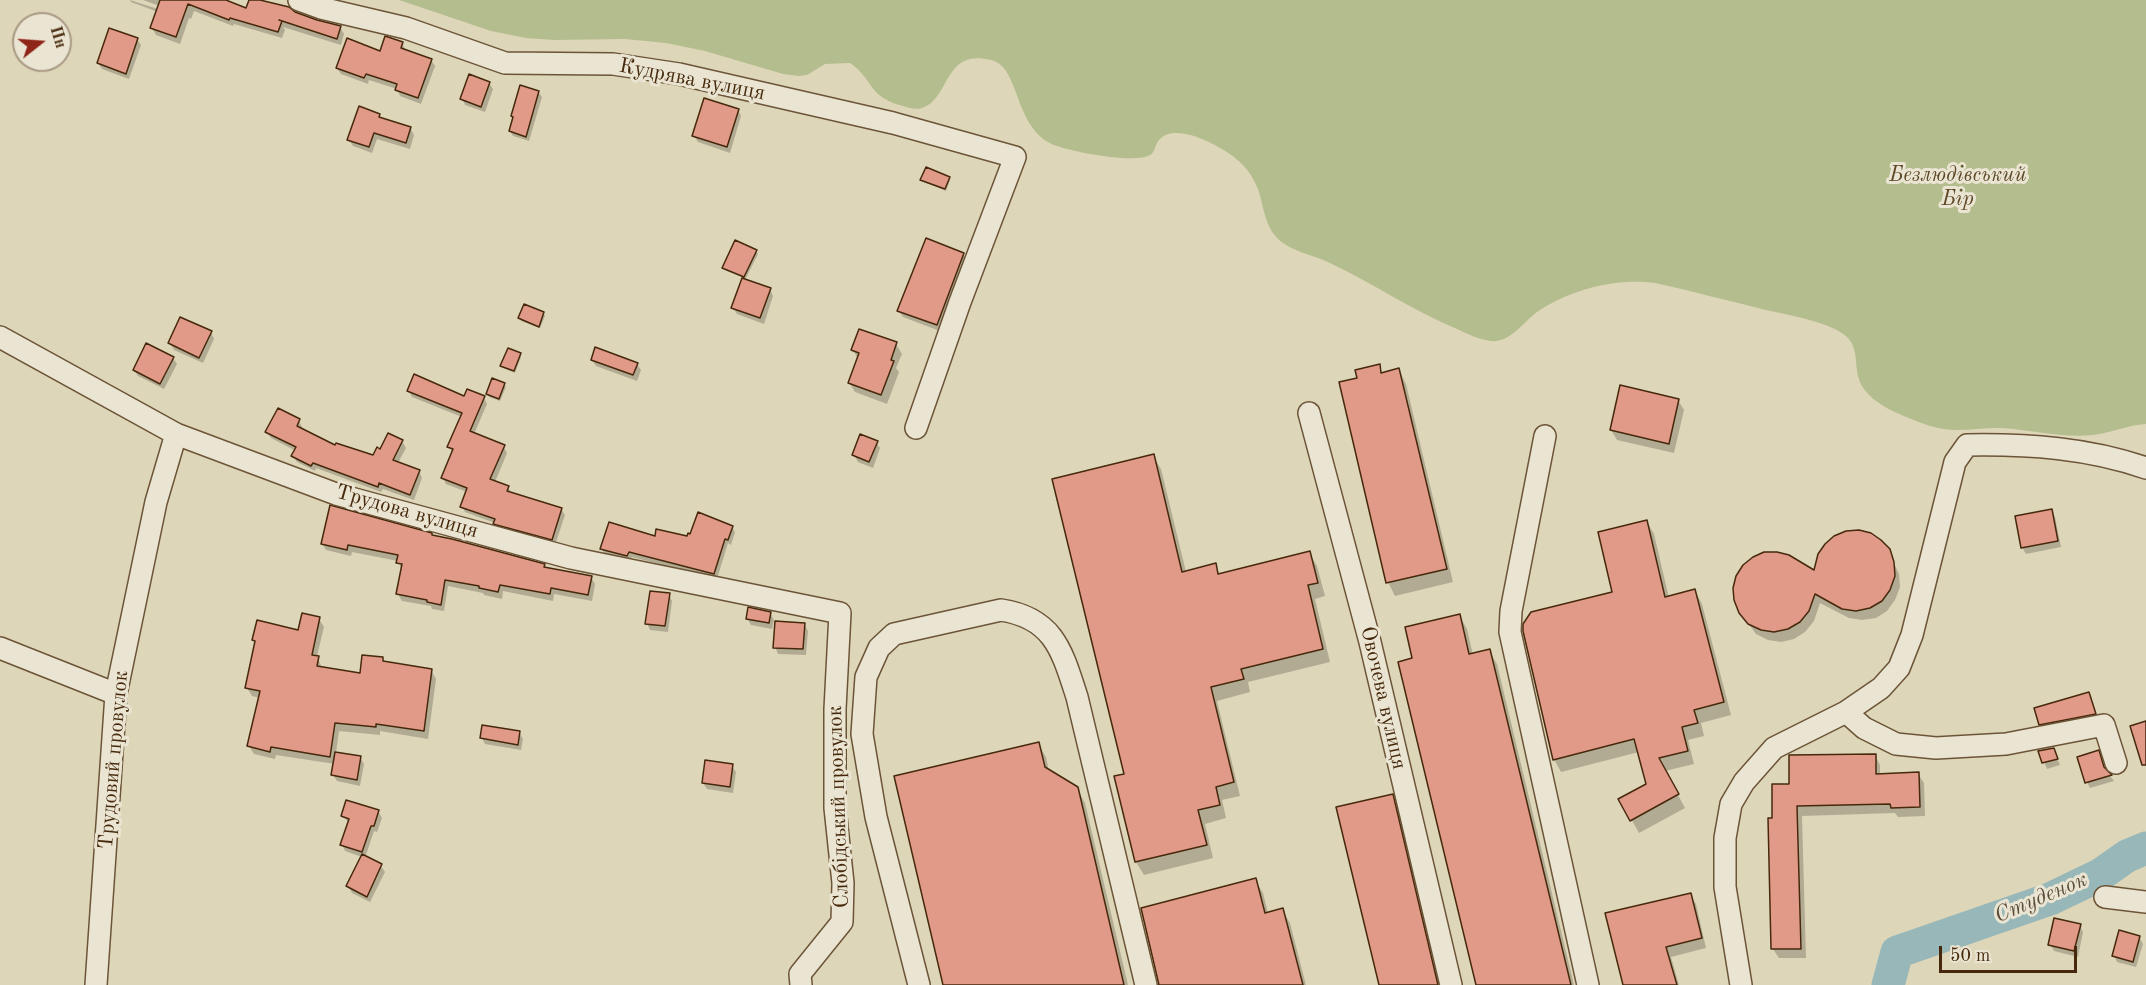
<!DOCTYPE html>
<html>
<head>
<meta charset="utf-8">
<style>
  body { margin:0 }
  #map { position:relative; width:2146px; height:985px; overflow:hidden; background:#ded6b9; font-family:"Old Standard TT",serif }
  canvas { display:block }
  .north { position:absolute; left:12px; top:12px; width:60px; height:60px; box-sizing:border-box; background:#eae4d2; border:2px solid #a89983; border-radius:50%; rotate:73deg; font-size:16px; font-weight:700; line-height:24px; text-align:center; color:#46290c }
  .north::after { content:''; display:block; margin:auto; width:21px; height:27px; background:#8f2418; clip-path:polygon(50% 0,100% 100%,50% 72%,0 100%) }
  .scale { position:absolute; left:1939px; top:946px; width:138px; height:27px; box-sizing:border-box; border:3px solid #46290c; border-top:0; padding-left:8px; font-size:18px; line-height:21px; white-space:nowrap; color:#46290c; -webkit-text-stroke:4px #eae4d2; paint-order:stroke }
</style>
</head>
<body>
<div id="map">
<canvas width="2146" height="985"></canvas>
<div class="north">Пн</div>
<div class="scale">50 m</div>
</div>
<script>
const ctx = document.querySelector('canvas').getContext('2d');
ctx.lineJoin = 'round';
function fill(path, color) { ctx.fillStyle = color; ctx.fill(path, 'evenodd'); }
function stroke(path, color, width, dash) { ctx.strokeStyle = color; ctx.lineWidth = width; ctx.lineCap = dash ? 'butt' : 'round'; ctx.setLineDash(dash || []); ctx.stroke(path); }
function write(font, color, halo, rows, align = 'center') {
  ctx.font = font + ' "Old Standard TT",serif'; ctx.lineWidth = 6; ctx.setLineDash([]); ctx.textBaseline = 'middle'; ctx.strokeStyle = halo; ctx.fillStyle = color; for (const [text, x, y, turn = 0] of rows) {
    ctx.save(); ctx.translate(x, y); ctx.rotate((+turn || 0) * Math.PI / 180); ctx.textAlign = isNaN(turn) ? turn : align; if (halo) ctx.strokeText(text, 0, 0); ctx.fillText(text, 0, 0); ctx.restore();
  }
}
const green = new Path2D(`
  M399,0H2146V424C2127,425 2111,433 2093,435C2063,438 2032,430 2002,428C1978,427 1954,434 1930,426C1906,417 1864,404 1858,376C1855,363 1858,348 1847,337C1831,322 1788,315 1766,310C1729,301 1692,291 1655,283C1616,278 1573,289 1540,310C1523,321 1512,343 1490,341C1479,339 1467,334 1457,329C1413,311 1374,284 1332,264C1315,255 1291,252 1277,238C1265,225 1264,209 1259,192C1250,164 1227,150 1202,139C1190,134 1169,128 1159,140C1154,146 1156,153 1148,156C1131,163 1072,152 1054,145C1013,128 1021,67 991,60C943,48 951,98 922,108C916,110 909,108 903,106C867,97 874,79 850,63L825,64L807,75L799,76L783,74L705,51L666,43L625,39L554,40L526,38L491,31Z`);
const shadow = new Path2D(`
  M130,0L164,11L165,8L143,0H221L247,10L250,0H255L340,27L344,34L341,45L283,27L285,30L282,38L234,24L233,26L194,11L191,19L189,18L180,44L156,35L152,28L158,12L131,2Z
  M137,39L141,45L129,79L102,69L98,63Z
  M402,44L406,50L431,60L435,66L421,104L400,96L397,89L369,80L368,84L341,74L337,68Z
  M489,83L493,89L485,112L465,105L462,98Z
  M538,92L542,97L529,141L513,136L510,131L514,119Z
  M738,110L741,116L730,153L698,142L694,136Z
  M379,115L382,120L410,128L414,135L410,149L377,139L372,153L353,146L349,140Z
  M949,178L950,180L946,191L924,182L922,180Z
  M756,251L758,254L745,280L770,289L773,296L764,324L737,314L733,308L744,278L726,270L724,268Z
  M963,254L967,260L940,331L903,317L899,311Z
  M543,313L545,316L540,328L521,321L520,318Z
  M211,332L214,339L203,363L174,350L170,343Z
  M896,344L902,354L896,368L899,372L887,404L855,392L849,382L858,359L853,350Z
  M520,355L521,357L515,373L504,368L502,366Z
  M173,358L177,364L164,389L138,376L134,370Z
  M592,360L637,364L641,370L637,381L596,366Z
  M1379,366L1383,374L1399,370L1406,384L1453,582L1395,596L1388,582L1359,379Z
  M504,385L506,387L500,401L489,397L488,394Z
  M409,391L465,398H484L487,404L474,434L504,447L507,453L495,482L508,487L512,494L561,509L565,515L555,545L498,529L495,523L465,512L462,506L467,492L446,484L443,478L453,453L449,447L462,417L412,397Z
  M1678,400L1684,410L1674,453L1617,440L1611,430Z
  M299,421L302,427L301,430L336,447L374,457L381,451L402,441L406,448L398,463L419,471L422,478L414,500L383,489L381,492L316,468L315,471L297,462L293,456L296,451L271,438L267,432Z
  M876,442L880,448L873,468L858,462L854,455Z
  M1153,456L1161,469L1186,572L1215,565L1220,575L1309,553L1317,566L1325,596L1315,599L1330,662L1248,682L1250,692L1217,701L1240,796L1222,800L1226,818L1205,824L1213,858L1144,875L1136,862L1116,777L1126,775Z
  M2051,511L2055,517L2061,547L2026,554L2022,547Z
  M1647,522L1654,534L1669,598L1695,591L1702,604L1731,715L1701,723L1704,736L1688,740L1694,764L1665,771L1685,808L1639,833L1620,799L1647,785L1639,752L1561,772L1554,759L1614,593Z
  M732,527L735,532L731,545L728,543L717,579L632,557L630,561L605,554L602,549L656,538H688Z
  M433,537L544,565L545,568L591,577L595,584L592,601L554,594L553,601L503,591L502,599L484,595L483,593L448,586L444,611L432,609L431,606L402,601L398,594L402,570L398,561L352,552L351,556L326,550L322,543Z
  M1888,550L1899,574L1900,587L1895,600L1887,611L1876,618L1862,620L1849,618L1820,603L1814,621L1805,632L1794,639L1781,642L1768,640L1756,634L1740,612L1815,572Z
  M669,595L672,601L668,632L650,630L647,623Z
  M770,613L774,620L772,629L751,625L747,618Z
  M1459,615L1467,629L1473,655L1489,651L1497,664L1574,985H1478L1414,659Z
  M319,619L324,627L317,656L322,668L361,674L382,658L385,663L431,670L436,679L428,739L380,731V735L339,731L336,753L360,757L364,764L360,786L337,781L333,775L335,764L276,755L275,759L254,754L249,746L260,698L252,696L247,688L256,644L254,640L300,631Z
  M804,624L808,631L806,655L778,654L775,647Z
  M2088,694L2098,720L2044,730L2040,724Z
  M519,732L523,739L521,750L485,744L482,738Z
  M1038,744L1046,757L1049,771L1077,789L1085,803L1128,985H944Z
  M2053,749L2060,765L2047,769L2040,752Z
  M2098,752L2106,771L2114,781L2090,788L2087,782Z
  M1875,755L1880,765V775L1918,774L1924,783L1925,816L1898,817L1895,813L1802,816L1806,958H1779L1773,949L1774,819L1791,785Z
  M732,766L736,772L733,793L707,789L703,783Z
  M1392,795L1400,809L1441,985H1381Z
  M378,811L382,818L377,832L374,831L365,858L381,866L385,872L370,902L352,893L348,886L362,857L345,851L342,844L349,823L343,816Z
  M1255,880L1263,893L1268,913L1282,910L1290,923L1306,985H1161Z
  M1690,895L1696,904L1706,948L1671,957L1679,985H1625Z
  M2080,926L2083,932L2078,957L2054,951L2050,944Z
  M2139,937L2143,944L2136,967L2117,962L2114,955Z`);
const river = new Path2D(`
  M1888,985L1897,952L2050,899L2100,875L2127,856L2146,848`);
const building = new Path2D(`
  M160,0H226L246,8L249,0H260L289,7L295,12L317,20L341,26L337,39L279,20L282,21L278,32L230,18L229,20L188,4L176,37L150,28Z
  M109,28L138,38L126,74L97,63Z
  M385,36L403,42L401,48L432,59L418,98L395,90L397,84L366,74L364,78L336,68L347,38L380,51Z
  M469,74L490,82L481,107L460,99Z
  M520,85L539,91L526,137L509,131L513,117L511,116Z
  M704,98L739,109L727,147L692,136Z
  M359,106L380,114L379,117L411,127L406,143L374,133L369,147L347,140Z
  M926,167L950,177L945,189L920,180Z
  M926,238L964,253L937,325L897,311Z
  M735,240L757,250L744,277L722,268Z
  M742,278L771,288L760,318L731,308Z
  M524,304L544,312L539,327L518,318Z
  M180,317L212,331L199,358L168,343Z
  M859,329L897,342L891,360L894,361L881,395L848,383L859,353L851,350Z
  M146,343L174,357L160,384L133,370Z
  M595,347L638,363L633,375L591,360Z
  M508,348L521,353L514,371L500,366Z
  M1380,364L1381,373L1399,368L1447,569L1386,583L1339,382L1357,378L1355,370Z
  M414,374L464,396L467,389L485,396L470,431L505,445L490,479L509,486L507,491L562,508L552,540L493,524L495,519L460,507L467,488L441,478L453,449L447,447L462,413L407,391Z
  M492,378L505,383L499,399L486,394Z
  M1620,385L1679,399L1669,444L1610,430Z
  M278,408L300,419L297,426L335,445L336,443L373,455L377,447L380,449L388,433L403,440L393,460L420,470L410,495L379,483L378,487L313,463L311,466L291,456L296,447L265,432Z
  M860,434L878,441L869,462L852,455Z
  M1154,454L1182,572L1216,563L1218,574L1310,551L1318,583L1308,585L1323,649L1241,669L1244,679L1211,687L1234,782L1216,787L1220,805L1198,810L1207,845L1135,862L1114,776L1124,774L1052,479Z
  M330,505L432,533V535L452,539L545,564L544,567L592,576L588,595L551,588L550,594L500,585L498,592L479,588V586L445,580L441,605L427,602V600L396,594L402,564L396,563L398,555L348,545L347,550L321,544Z
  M2052,509L2058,541L2021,548L2015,516Z
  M698,512L733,526L728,540L725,539L714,574L629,552L627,556L600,549L609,522L655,536L656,529L687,536L688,533L690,534Z
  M1647,520L1665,597L1695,589L1724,702L1694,710L1698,723L1682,727L1688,751L1659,758L1679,794L1630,821L1618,799L1646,784L1634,739L1553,760L1523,631V624L1531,612L1612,592L1598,532Z
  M1859,530L1871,533L1881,540L1890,549L1894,562L1895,576L1890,590L1882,601L1870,608L1856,611L1842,609L1815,594L1809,611L1800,622L1788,629L1774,632L1761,630L1748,624L1739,613L1734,600L1733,588L1736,576L1743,565L1753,557L1764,552H1777L1789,555L1814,570L1818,554L1825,544L1834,536L1846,531Z
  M650,591L670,593L665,626L645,624Z
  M748,607L771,612L769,623L746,619Z
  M302,613L320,617L312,655L319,656L317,666L360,673L362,655L383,657V661L432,669L424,731L376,724V727L335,723L330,757L271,747L270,752L247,746L260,691L245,688L255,641L252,640L257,620L298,630Z
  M1460,614L1469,654L1490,649L1571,985H1476L1398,662L1412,658L1405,627Z
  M775,621L805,623L803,649L773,648Z
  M2089,692L2096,714L2039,725L2034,708Z
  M2146,721V765H2142L2130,726Z
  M482,725L520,731L518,745L480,738Z
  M1039,742L1045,767L1078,787L1124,985H943L894,776Z
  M2054,748L2058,759L2042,763L2038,751Z
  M2099,750L2104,767L2112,775L2085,783L2077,757Z
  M335,752L361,756L357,780L331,775Z
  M1876,754V774L1919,772L1920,807L1891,808L1890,804L1797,806L1801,949H1771L1768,818H1772V784H1789V755Z
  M705,760L733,764L730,787L702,783Z
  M1393,794L1438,985H1379L1336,807Z
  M346,800L379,810L374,826H371L362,852L340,845L349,819L341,816Z
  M362,854L382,864L367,897L346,886Z
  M1256,878L1265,913L1283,908L1303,985H1159L1141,908Z
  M1691,893L1702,938L1666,947L1677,985H1623L1605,913Z
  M2054,918L2081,924L2074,951L2048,945Z
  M2119,930L2140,936L2133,962L2112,956Z`);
const minor = new Path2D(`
  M299,0L321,8L406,28L505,63L613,64L679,74L893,123L1015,157L960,302L916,428
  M0,337L176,434L336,494L571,558L840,613L835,709V808L843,883L842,922L800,974L801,985
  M1309,413L1370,642L1451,985
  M1545,436L1511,611L1510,632L1588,985
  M0,648L116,694
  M1846,712L1864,728L1896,744L1936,748L2006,744L2104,725L2116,763
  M2105,897L2146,902
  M96,985L116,694L156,502L176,434
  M919,985L876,817L862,734L866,677L879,648L894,634L1001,610C1054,618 1062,651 1077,697L1146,985
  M1741,985L1725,887V838L1731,804L1744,782L1774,748L1846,712L1881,688L1899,668L1912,635L1955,462L1967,445C2029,444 2088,448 2146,468`);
const streetNames = [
  ["Кудрява вулиця",692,80,11],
  ["Трудова вулиця",407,512,16],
  ["Овочева вулиця",1383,698,77],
  ["Трудовий провулок",114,760,-85],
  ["Слобідський провулок",839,807,-92]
];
const parkNames = [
  ["Безлюдівський",1958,175],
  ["Бір",1958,199]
];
const waterNames = [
  ["Студенок",2041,898,-23]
];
fill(green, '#b4bd8e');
fill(shadow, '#0003');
stroke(river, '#97b7b8', 33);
fill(building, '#e29a88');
stroke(building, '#46290c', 1.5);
stroke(minor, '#6c5437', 24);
stroke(minor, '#eae4d2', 21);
write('21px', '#46290c', '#eae4d2', streetNames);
write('italic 21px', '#5c4726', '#eae4d2', parkNames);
write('italic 22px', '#5a4c37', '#eae4d2', waterNames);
</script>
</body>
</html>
